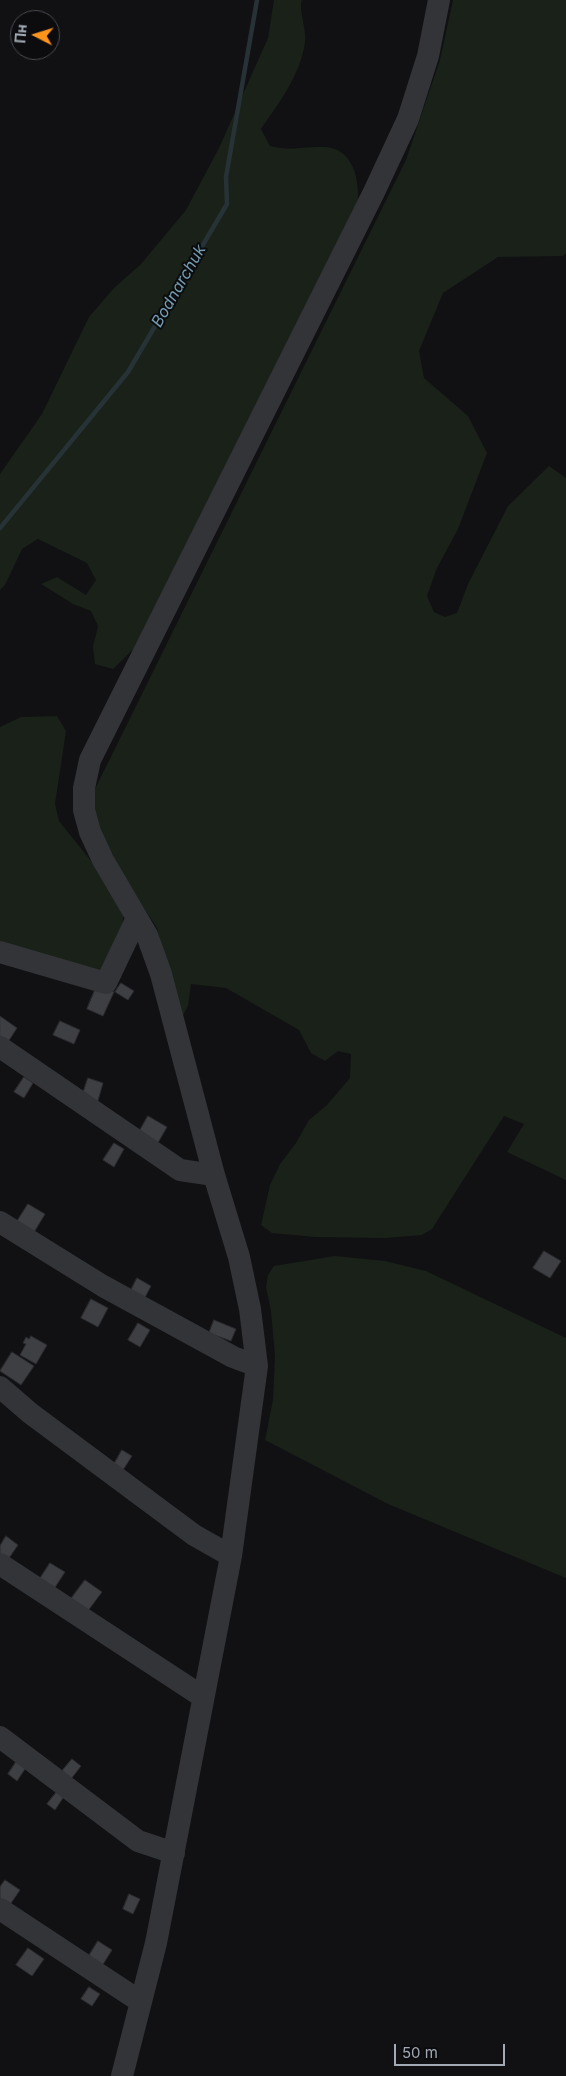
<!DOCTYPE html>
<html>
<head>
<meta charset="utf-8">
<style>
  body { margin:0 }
  #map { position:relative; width:566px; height:2076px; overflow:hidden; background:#111113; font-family:Inter,sans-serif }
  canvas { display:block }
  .north { position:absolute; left:10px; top:10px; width:50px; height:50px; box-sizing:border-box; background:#0c0c0e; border:1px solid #484b51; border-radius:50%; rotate:275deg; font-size:14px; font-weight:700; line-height:20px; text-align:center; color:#a1aab5 }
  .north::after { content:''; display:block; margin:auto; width:18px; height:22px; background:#ff941d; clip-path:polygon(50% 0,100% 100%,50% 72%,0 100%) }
  .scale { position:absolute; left:394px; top:2044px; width:111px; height:22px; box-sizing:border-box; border:2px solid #a1aab5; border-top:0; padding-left:6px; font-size:15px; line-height:18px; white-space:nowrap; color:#a1aab5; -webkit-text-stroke:4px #0c0c0e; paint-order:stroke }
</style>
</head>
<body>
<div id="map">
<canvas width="566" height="2076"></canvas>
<div class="north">Пн</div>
<div class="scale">50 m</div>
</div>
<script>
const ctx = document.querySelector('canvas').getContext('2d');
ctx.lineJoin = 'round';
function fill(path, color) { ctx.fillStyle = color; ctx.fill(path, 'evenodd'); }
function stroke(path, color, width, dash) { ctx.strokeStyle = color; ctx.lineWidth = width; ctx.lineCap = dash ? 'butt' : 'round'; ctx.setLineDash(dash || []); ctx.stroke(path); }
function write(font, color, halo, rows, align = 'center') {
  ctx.font = font + ' Inter,sans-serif'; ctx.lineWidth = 4; ctx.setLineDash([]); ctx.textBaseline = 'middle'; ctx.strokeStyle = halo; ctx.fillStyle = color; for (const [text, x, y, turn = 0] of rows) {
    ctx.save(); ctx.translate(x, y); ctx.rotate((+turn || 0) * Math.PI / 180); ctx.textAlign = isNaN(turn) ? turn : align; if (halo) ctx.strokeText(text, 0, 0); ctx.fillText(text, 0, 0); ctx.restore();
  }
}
const green = new Path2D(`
  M274,0H302C298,9 307,29 305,42C301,74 279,103 261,129L270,146C291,151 300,147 321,147C352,146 359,176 358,200L154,629L113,669L95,664L93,647L98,626L91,611L73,604L41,584L57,577L86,595L96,580L87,563L38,539L22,549L5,585L0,590V474L42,414L89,317L114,288L141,264L186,210L219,148L268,38Z
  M453,0H566V253L563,256L498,257L443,293L419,351L424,378L468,416L487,453L458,529L437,568L427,596L434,612L445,617L457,613L468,584L508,506L549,466L566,478V1180L507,1152L524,1124L504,1116L432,1229L422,1235L385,1238L315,1237L272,1233L261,1225L270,1185L280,1164L296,1143L309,1120L327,1105L350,1078L351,1054L338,1051L325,1061L311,1053L299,1030L226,988L191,984L188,1006L182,1017L177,1014L157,928L125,879L106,842L95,817L94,791L406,160L440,60Z
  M57,716L66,731L55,804L59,821L116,892L124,908L123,925L104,971L0,948V727L21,717Z
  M335,1256L385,1261L426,1271L566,1338V1578L388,1504L265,1440L273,1400L275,1356L271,1311L266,1287L268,1275L274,1266Z`);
const stream = new Path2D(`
  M0,528L128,372L227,204L226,177L257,0`);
const building = new Path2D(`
  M121,983L134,991L128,1000L115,992Z
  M97,985L114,992L103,1016L87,1009Z
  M0,1016L17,1028L8,1042L0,1036Z
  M60,1021L80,1030L74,1044L53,1035Z
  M24,1077L33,1083L24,1098L14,1092Z
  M88,1078L103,1083L97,1104L81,1099Z
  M148,1116L167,1127L155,1148L136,1137Z
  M114,1143L124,1149L114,1167L103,1160Z
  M28,1204L45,1214L33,1234L16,1223Z
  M544,1251L561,1261L550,1278L533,1268Z
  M137,1278L151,1286L143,1301L129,1294Z
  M91,1299L108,1308L98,1327L81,1318Z
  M214,1320L236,1329L231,1341L209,1333Z
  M138,1323L150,1330L140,1347L128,1340Z
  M31,1336L47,1345L36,1364L20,1355L26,1344L23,1343L26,1337L29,1339Z
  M12,1352L34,1366L21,1385L0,1371Z
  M122,1450L132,1456L123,1470L114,1464Z
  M6,1536L18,1545L7,1561L0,1556V1546Z
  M50,1563L65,1572L54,1589L39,1580Z
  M85,1580L102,1592L87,1612L70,1600Z
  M18,1759L27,1766L17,1781L8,1774Z
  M72,1759L81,1766L71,1779L62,1771Z
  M58,1790L65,1795L55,1810L47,1804Z
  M5,1880L20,1890L7,1909L0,1904V1887Z
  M129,1894L140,1899L133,1914L123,1909Z
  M98,1941L112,1950L102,1966L88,1957Z
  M28,1948L44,1959L32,1976L16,1965Z
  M89,1987L100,1994L92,2006L81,1999Z`);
const minor = new Path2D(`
  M0,952L106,983L137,918
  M0,1047L180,1170L214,1175
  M0,1222L103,1286L233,1357L257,1366
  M0,1387L30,1413L194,1535L231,1556
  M0,1564L203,1697
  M0,1737L138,1841L174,1853
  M0,1909L141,2002
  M122,2076L156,1943L231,1556L257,1366L250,1309L239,1257L214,1175L161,974L147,935L103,860L90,832L84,810V788L90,760L374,192L408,119L428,56L439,0`);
const waterNames = [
  ["Bodnarchuk",179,286,-60]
];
fill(green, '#192119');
stroke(stream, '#273237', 4.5);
fill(building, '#3d3f43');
stroke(building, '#2b2b2f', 1);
stroke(minor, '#323438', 22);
write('italic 16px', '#759eb3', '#0c0c0e', waterNames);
</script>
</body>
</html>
